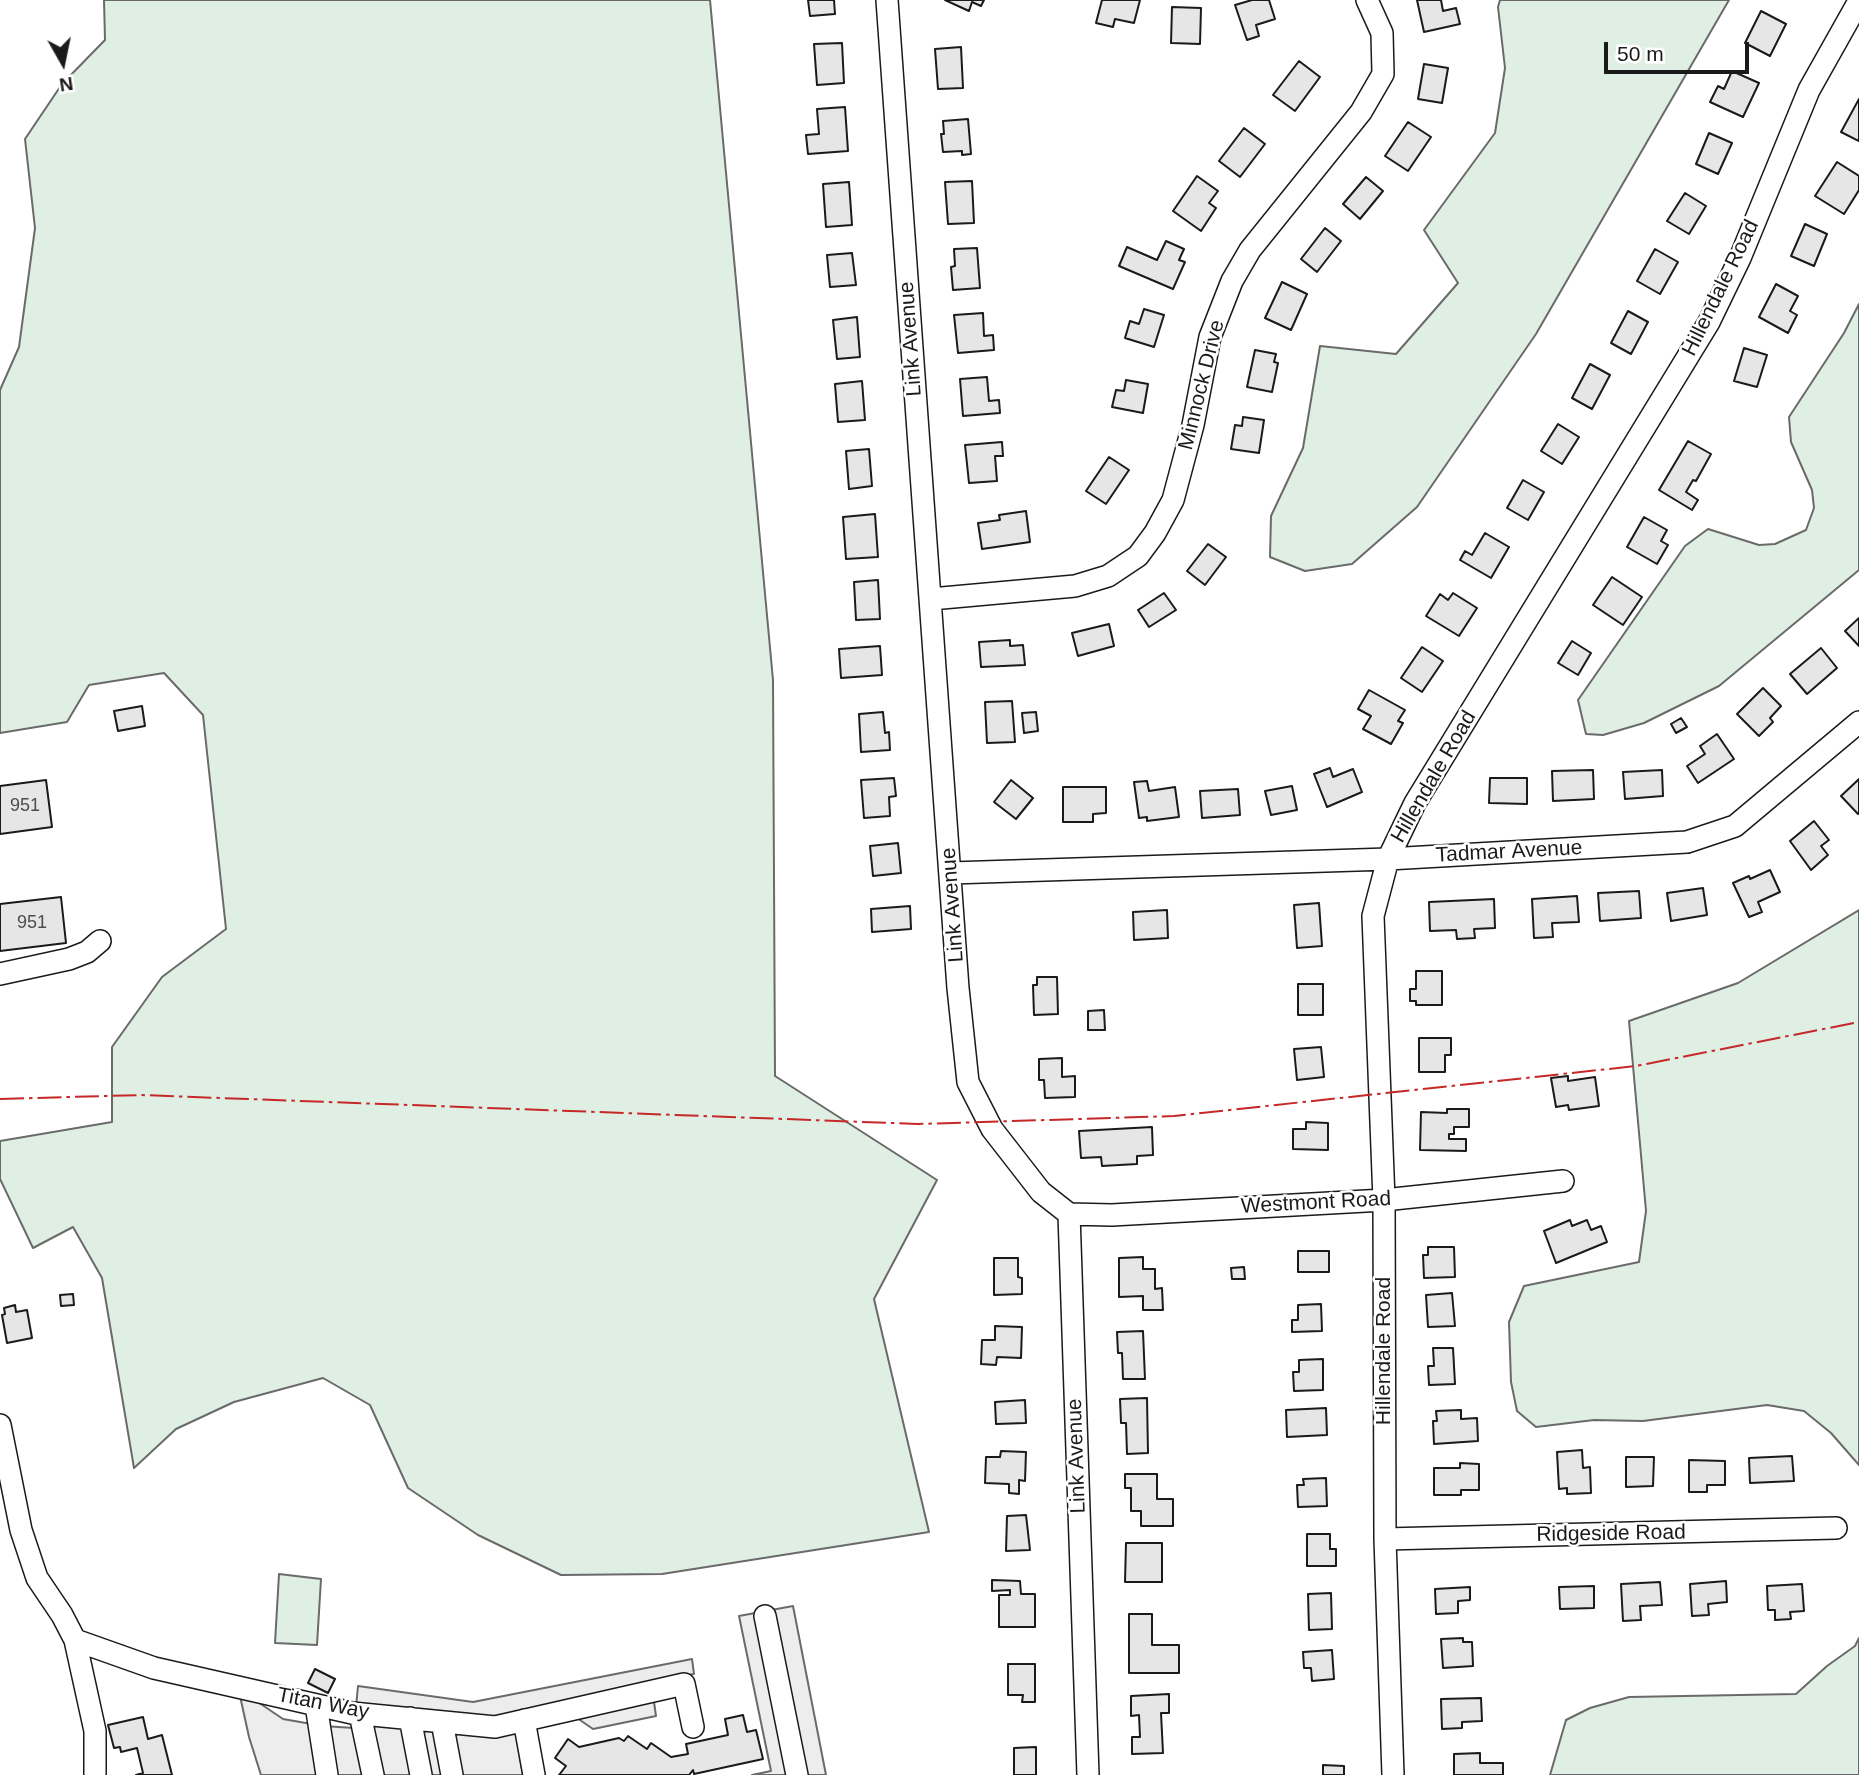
<!DOCTYPE html>
<html>
<head>
<meta charset="utf-8">
<style>
  body { margin:0 }
  #map { position:relative; width:1859px; height:1775px; overflow:hidden; background:#fff; font-family:Arial,sans-serif }
  canvas { display:block }
  .north { position:absolute; left:28px; top:28px; width:70px; height:70px; -webkit-text-stroke:5px #fff; paint-order:stroke; rotate:171deg; font-size:19px; font-weight:700; line-height:28px; text-align:center; color:#1a1a1a }
  .north::after { content:''; display:block; margin:auto; width:24px; height:32px; background:#1a1a1a; clip-path:polygon(50% 0,100% 100%,50% 72%,0 100%) }
  .scale { position:absolute; left:1604px; top:42px; width:145px; height:32px; box-sizing:border-box; border:4px solid #1a1a1a; border-top:0; padding-left:9px; font-size:21px; line-height:24px; white-space:nowrap; color:#1a1a1a; -webkit-text-stroke:5px #fff; paint-order:stroke }
</style>
</head>
<body>
<div id="map">
<canvas width="1859" height="1775"></canvas>
<div class="north">N</div>
<div class="scale">50 m</div>
</div>
<script>
const ctx = document.querySelector('canvas').getContext('2d');
ctx.lineJoin = 'round';
function fill(path, color) { ctx.fillStyle = color; ctx.fill(path, 'evenodd'); }
function stroke(path, color, width, dash) { ctx.strokeStyle = color; ctx.lineWidth = width; ctx.lineCap = dash ? 'butt' : 'round'; ctx.setLineDash(dash || []); ctx.stroke(path); }
function write(font, color, halo, rows, align = 'center') {
  ctx.font = font + ' Arial,sans-serif'; ctx.lineWidth = 5; ctx.setLineDash([]); ctx.textBaseline = 'middle'; ctx.strokeStyle = halo; ctx.fillStyle = color; for (const [text, x, y, turn = 0] of rows) {
    ctx.save(); ctx.translate(x, y); ctx.rotate((+turn || 0) * Math.PI / 180); ctx.textAlign = isNaN(turn) ? turn : align; if (halo) ctx.strokeText(text, 0, 0); ctx.fillText(text, 0, 0); ctx.restore();
  }
}
const green = new Path2D(`
  M104,0H710L773,680L775,1076L937,1180L874,1299L929,1532L662,1574L561,1575L478,1535L408,1488L370,1405L323,1378L234,1402L176,1429L134,1468L102,1278L73,1227L33,1248L0,1179V1141L112,1122V1047L162,977L226,929L203,715L164,673L89,685L67,722L0,733V390L19,347L35,228L25,139L62,84L105,40Z
  M1500,0H1729L1536,334L1417,507L1352,564L1305,571L1270,557L1271,516L1303,448L1320,346L1396,354L1458,283L1424,230L1495,133L1505,68L1498,7Z
  M1859,304V570L1719,686L1644,723L1603,735L1586,734L1578,700L1685,546L1708,529L1759,545L1775,544L1806,530L1814,508L1812,490L1791,442L1789,417L1844,333Z
  M1859,910V1465L1831,1433L1804,1411L1767,1405L1643,1421L1594,1420L1536,1427L1517,1411L1511,1382L1509,1322L1524,1286L1639,1262L1646,1211L1629,1021L1738,983Z
  M279,1574L321,1579L317,1645L275,1643Z
  M1859,1638V1775H1550L1566,1720L1590,1708L1629,1697L1796,1694L1827,1666L1855,1646Z`);
const parking = new Path2D(`
  M793,1606L826,1775H752L771,1771L739,1616Z
  M692,1659L694,1674L651,1681L656,1716L593,1729L577,1718L515,1729L523,1775H261L249,1737L240,1696H249L283,1719L323,1726L354,1728L358,1686L473,1702Z`);
const building = new Path2D(`
  M808,0H834L835,14L810,16Z
  M945,0H984L981,6L972,2L969,11Z
  M1102,0H1140L1134,23L1115,19L1113,27L1096,23Z
  M1252,0H1269L1275,19L1256,25L1259,36L1247,40L1235,5Z
  M1417,0H1441L1443,11L1456,8L1460,24L1424,32Z
  M1172,7L1201,8L1200,44L1171,43Z
  M1761,11L1786,24L1770,56L1745,43Z
  M842,43L844,83L817,85L814,44Z
  M961,47L963,88L938,89L935,49Z
  M1299,61L1320,77L1295,111L1273,95Z
  M1424,64L1448,68L1442,103L1418,99Z
  M1732,71L1759,83L1743,117L1710,102L1718,86L1724,89Z
  M1859,99V141L1841,132Z
  M845,107L848,151L808,154L806,135L819,134L817,109Z
  M968,119L971,154L962,155V151L943,152L941,134H944L943,121Z
  M1408,122L1431,137L1408,171L1385,156Z
  M1244,128L1265,144L1240,177L1219,161Z
  M1709,133L1732,143L1718,174L1696,164Z
  M1837,162L1859,176V190L1844,214L1815,196Z
  M1197,176L1218,191L1209,203L1216,208L1201,231L1173,211Z
  M1366,177L1383,191L1360,219L1343,204Z
  M972,181L974,223L948,224L945,182Z
  M849,182L852,225L826,227L823,184Z
  M1685,193L1706,206L1689,234L1667,221Z
  M1805,224L1827,234L1814,266L1791,256Z
  M1325,228L1341,241L1317,272L1301,259Z
  M1166,241L1184,249L1179,260L1185,262L1173,289L1119,266L1127,247L1157,260Z
  M977,248L980,288L953,290L951,267L955,266L954,249Z
  M1655,249L1678,262L1660,294L1637,281Z
  M852,253L856,285L830,287L827,255Z
  M1282,282L1307,294L1291,330L1265,318Z
  M1776,284L1798,296L1790,311L1797,315L1788,333L1759,317Z
  M1144,309L1164,315L1154,347L1125,338L1130,321L1139,324Z
  M1628,311L1648,322L1631,354L1611,343Z
  M983,313L984,336L993,335L994,350L958,353L954,315Z
  M857,317L860,357L837,359L833,320Z
  M1744,348L1767,355L1757,387L1734,381Z
  M1255,350L1276,354L1274,362L1278,363L1272,392L1247,387Z
  M1590,364L1610,375L1592,409L1572,398Z
  M987,377L989,401L999,400L1000,413L963,416L960,379Z
  M1126,380L1148,384L1143,413L1112,407L1116,390L1124,391Z
  M862,381L865,420L838,422L835,384Z
  M1243,417L1264,420L1259,453L1231,449L1235,425L1242,426Z
  M1558,424L1579,437L1562,464L1541,451Z
  M1688,441L1711,454L1696,481L1693,480L1686,492L1698,500L1692,510L1659,490Z
  M1002,442L1003,456H995L997,481L969,483L965,445Z
  M869,449L872,486L849,489L846,451Z
  M1109,457L1129,470L1106,504L1086,491Z
  M1523,480L1544,492L1528,520L1507,508Z
  M1026,511L1030,542L982,549L978,523L1000,520L999,515Z
  M875,514L878,557L846,559L843,517Z
  M1644,517L1667,530L1661,541L1668,545L1657,564L1627,547Z
  M1485,533L1509,547L1491,578L1460,560L1465,551L1472,555Z
  M1208,544L1226,557L1205,585L1187,571Z
  M1612,577L1642,597L1623,625L1593,605Z
  M878,580L880,619L856,620L854,582Z
  M1164,593L1176,610L1149,627L1138,610Z
  M1453,593L1477,608L1459,636L1426,616L1440,594L1448,600Z
  M1859,618V646L1845,631Z
  M1109,624L1114,646L1078,656L1072,633Z
  M1010,640V646L1023,645L1025,665L981,667L979,642Z
  M1572,641L1591,653L1578,675L1558,663Z
  M880,646L882,675L841,678L839,649Z
  M1422,647L1443,661L1422,692L1401,678Z
  M1821,648L1837,668L1807,694L1790,674Z
  M1763,688L1781,706L1770,718L1773,722L1759,736L1737,714Z
  M1369,690L1405,710L1398,721L1403,723L1391,744L1363,729L1371,716L1358,709Z
  M1012,701L1015,742L987,743L985,702Z
  M142,706L145,726L118,731L114,711Z
  M883,712L885,733L889,732L890,750L861,752L859,714Z
  M1036,712L1038,731L1024,733L1022,713Z
  M1681,718L1687,727L1676,733L1671,724Z
  M1717,734L1734,759L1698,783L1687,766L1705,754L1700,746Z
  M1330,768L1333,777L1353,769L1362,792L1327,807L1314,774Z
  M1593,770L1594,799L1553,801L1552,771Z
  M1662,770L1663,796L1625,799L1623,772Z
  M894,778L896,796L889,797L890,816L864,818L861,780Z
  M1490,778H1527V804L1489,803Z
  M1859,779V813L1858,814L1841,796Z
  M46,780L52,827L0,834V786Z
  M1011,780L1033,798L1016,819L994,802Z
  M1147,781L1149,791L1175,787L1179,817L1147,821V817L1139,818L1134,782Z
  M1292,786L1297,810L1271,815L1265,791Z
  M1063,787H1106V813L1093,814V822H1063Z
  M1238,789L1240,815L1202,818L1200,791Z
  M1814,821L1829,840L1821,846L1828,855L1811,870L1790,841Z
  M898,843L901,873L873,876L870,846Z
  M1770,870L1780,892L1758,902L1762,912L1749,917L1733,883L1749,876L1750,879Z
  M1703,888L1707,915L1671,921L1667,893Z
  M1639,891L1641,918L1600,921L1598,893Z
  M1577,896L1579,922L1552,923L1553,937L1534,938L1532,899Z
  M61,897L66,943L0,951V904Z
  M1494,899L1495,928L1474,929L1475,938L1457,939L1456,930L1430,931L1429,902Z
  M1319,903L1322,946L1297,948L1294,905Z
  M910,906L911,929L872,932L871,909Z
  M1167,910L1168,938L1134,940L1133,912Z
  M1416,971H1442V1005H1416V1001H1410V989H1416Z
  M1037,977H1057L1058,1014L1034,1015L1033,985H1037Z
  M1298,984H1323V1015H1298Z
  M1104,1010L1105,1030H1088V1011Z
  M1419,1038H1451V1055H1445V1072H1419Z
  M1321,1047L1324,1077L1297,1080L1294,1049Z
  M1062,1058V1077L1075,1076V1097L1045,1098L1044,1080H1039V1059Z
  M1568,1076V1081L1595,1077L1599,1106L1569,1110L1568,1105L1556,1107L1551,1078Z
  M1447,1109H1469V1127H1454V1134H1449V1139H1466V1151L1420,1150L1421,1112L1447,1113Z
  M1306,1122L1328,1123V1150L1293,1149V1129H1306Z
  M1152,1127L1153,1155L1137,1156V1164L1102,1166L1101,1157L1081,1158L1079,1131Z
  M1570,1220L1572,1226L1587,1220L1591,1230L1601,1226L1607,1242L1556,1263L1544,1231Z
  M1428,1247H1454L1455,1277L1424,1278L1423,1255H1428Z
  M1298,1251H1329V1272H1298Z
  M1143,1257V1269H1155V1289L1162,1288L1163,1310H1143V1296L1119,1297V1258Z
  M994,1258H1018V1277L1022,1278V1294L994,1295Z
  M1244,1267L1245,1279H1232L1231,1268Z
  M1452,1293L1455,1326L1428,1327L1426,1295Z
  M73,1294L74,1305L61,1306L60,1295Z
  M1321,1304L1322,1331L1292,1332V1320H1298V1305Z
  M15,1305L16,1312L27,1310L32,1338L7,1343L2,1315L5,1314L4,1308Z
  M995,1326L1022,1327L1021,1358L997,1357L996,1365L981,1364L982,1340H995Z
  M1143,1331L1145,1379H1123L1122,1353H1118L1117,1332Z
  M1433,1348H1453L1455,1384L1429,1385L1428,1366H1434Z
  M1323,1359V1390L1294,1391L1293,1372H1299V1360Z
  M1147,1398L1148,1453L1127,1454L1126,1423H1121L1120,1399Z
  M1025,1400L1026,1423L996,1424L995,1402Z
  M1326,1408L1327,1435L1287,1437L1286,1410Z
  M1461,1410V1419L1477,1418L1478,1441L1434,1444L1433,1421H1437L1436,1411Z
  M1582,1450L1583,1468L1590,1467L1591,1493L1567,1494V1488L1559,1489L1557,1452Z
  M1001,1451L1026,1452L1025,1481L1019,1480V1494L1009,1493V1484L985,1483L986,1457H1000Z
  M1792,1456L1794,1481L1750,1483L1749,1458Z
  M1626,1457H1654L1653,1486L1626,1487Z
  M1689,1460L1725,1461V1485H1707V1492H1689Z
  M1460,1463L1479,1464V1490H1461V1495H1434V1468H1460Z
  M1125,1474H1157V1499H1173V1526H1141V1511H1131V1488H1125Z
  M1326,1478L1327,1506L1298,1507L1297,1485H1304L1303,1479Z
  M1026,1515L1030,1550L1006,1551L1007,1516Z
  M1307,1534H1330V1549H1336V1566H1307Z
  M1126,1543H1162V1582H1125Z
  M992,1580L1020,1581L1021,1594H1035V1627H999V1595H1010V1590L992,1591Z
  M1726,1581L1727,1602L1708,1604L1709,1615L1692,1616L1690,1584Z
  M1660,1582L1662,1605L1640,1606L1641,1620L1623,1621L1621,1584Z
  M1802,1584L1804,1611L1790,1612L1791,1619L1775,1620V1610H1768L1767,1586Z
  M1594,1586V1608L1560,1609L1559,1587Z
  M1470,1587V1600L1458,1601V1613L1436,1614L1435,1589Z
  M1331,1593L1332,1629L1309,1630L1308,1594Z
  M1129,1614H1152V1645H1179V1673H1129Z
  M1463,1638V1642H1472L1473,1666L1443,1668L1441,1639Z
  M1332,1650L1334,1679L1312,1681L1311,1668H1304L1303,1652Z
  M1008,1664H1035V1702H1022L1023,1695H1008Z
  M315,1669L335,1679L328,1693L308,1683Z
  M1169,1694V1713H1161L1163,1753L1132,1754V1737H1140L1139,1715L1131,1716V1696Z
  M1481,1698L1482,1721L1462,1722V1728L1442,1729L1441,1699Z
  M743,1715L747,1732L756,1730L763,1759L694,1774L693,1770L689,1775H559L566,1766L555,1758L568,1739L579,1747L619,1738L624,1741L628,1736L647,1749L651,1743L671,1757L688,1754L686,1744L728,1735L725,1719Z
  M143,1717L148,1739L162,1735L172,1775H136L143,1773L137,1748L121,1752L120,1747L114,1748L108,1725Z
  M1036,1747V1775H1014V1748Z
  M1480,1753V1763H1503V1775H1454V1754Z
  M1323,1765L1344,1766V1775H1323Z`);
const minor = new Path2D(`
  M887,0L958,988L968,1082L992,1129L1041,1192L1069,1214L1088,1775
  M931,599L1075,586L1108,576L1138,556L1155,533L1173,500L1193,425L1210,337L1232,281L1250,250L1361,112L1383,74L1382,33L1367,0
  M951,873L1388,859L1687,842L1735,826L1859,722
  M0,974L69,959L87,952L100,941
  M1069,1214L1112,1215L1384,1200L1563,1181
  M0,1425L21,1530L37,1578L62,1615L75,1640L95,1731V1775
  M1385,1539L1836,1528
  M765,1616L797,1775
  M75,1640L154,1668L352,1713L495,1727L684,1684L693,1727
  M316,1705L327,1775
  M360,1714L373,1775
  M410,1718L421,1775
  M524,1720L534,1775
  M442,1722L452,1775
  M1393,1775L1385,1539L1384,1200L1373,916L1388,859L1415,803L1709,322L1740,258L1809,90L1859,1`);
const power = new Path2D(`
  M0,1099L141,1095L918,1124L1174,1116L1636,1066L1859,1022`);
const numberNames = [
  ["951",25,806],
  ["951",32,923]
];
const streetNames = [
  ["Hillendale Road",1721,288,-64],
  ["Link Avenue",911,339,-94],
  ["Minnock Drive",1202,385,-76],
  ["Hillendale Road",1434,777,-60],
  ["Tadmar Avenue",1509,852,-3],
  ["Link Avenue",953,905,-94],
  ["Westmont Road",1316,1203,-3],
  ["Hillendale Road",1384,1351,-90],
  ["Link Avenue",1077,1456,-92],
  ["Ridgeside Road",1611,1534,-1],
  ["Titan Way",323,1704,11]
];
fill(green, '#e0efe3');
stroke(green, '#6a6a6a', 2);
fill(parking, '#ededed');
stroke(parking, '#6a6a6a', 2);
fill(building, '#e6e6e6');
stroke(building, '#1a1a1a', 2);
stroke(minor, '#1a1a1a', 24);
stroke(minor, '#fff', 21);
stroke(power, '#c62828', 2, [24, 5, 3.5, 5]);
write('18px', '#4d4d4d', null, numberNames);
write('21px', '#1a1a1a', '#fff', streetNames);
</script>
</body>
</html>
